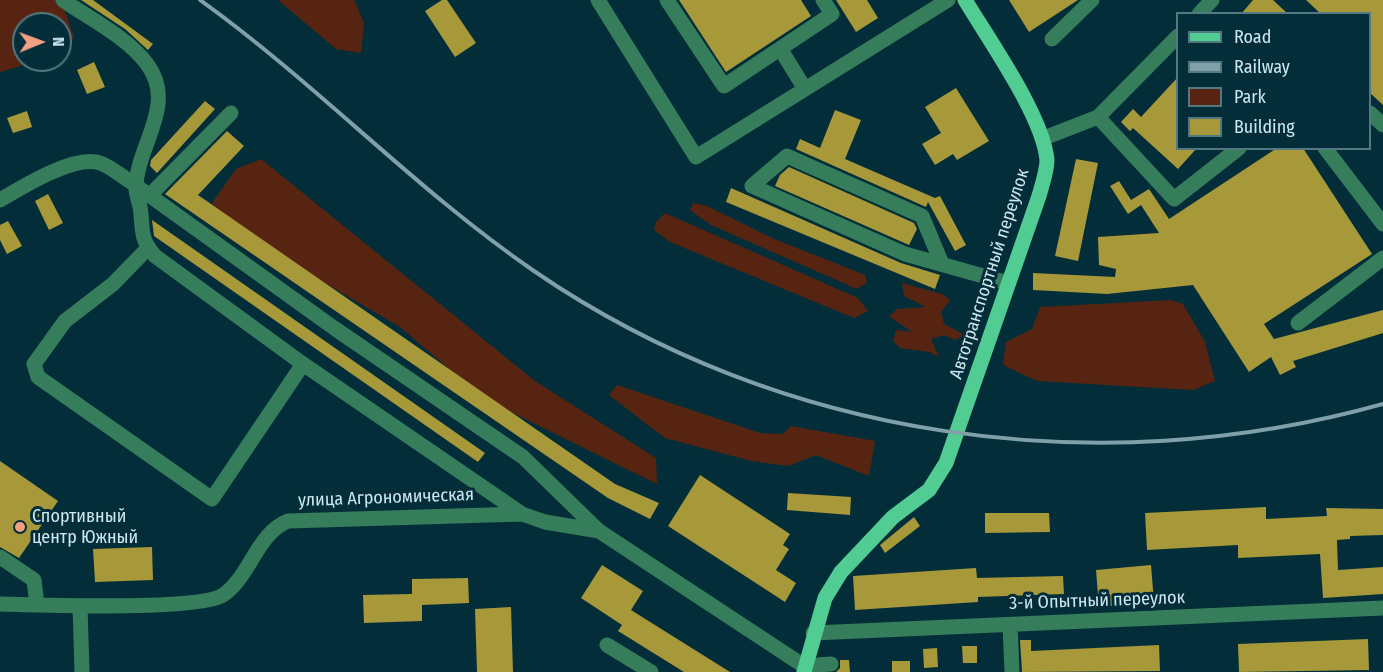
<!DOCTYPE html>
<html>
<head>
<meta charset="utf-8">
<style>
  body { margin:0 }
  #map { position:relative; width:1383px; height:672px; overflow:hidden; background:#032e39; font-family:"Fira Sans Condensed",sans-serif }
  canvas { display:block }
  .legend { position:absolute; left:1176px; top:12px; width:195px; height:138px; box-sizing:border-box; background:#032e39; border:2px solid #547882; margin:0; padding:8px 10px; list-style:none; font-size:18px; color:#cde7ef }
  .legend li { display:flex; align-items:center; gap:12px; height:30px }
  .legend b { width:30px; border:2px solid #547882 }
  .north { position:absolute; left:12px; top:12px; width:60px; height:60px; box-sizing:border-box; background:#032e39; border:2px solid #547882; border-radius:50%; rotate:89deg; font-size:16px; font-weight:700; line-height:24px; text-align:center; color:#cde7ef }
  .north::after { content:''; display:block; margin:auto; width:21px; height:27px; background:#f39f82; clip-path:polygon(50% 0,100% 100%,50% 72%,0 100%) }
</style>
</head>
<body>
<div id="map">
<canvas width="1383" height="672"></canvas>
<ul class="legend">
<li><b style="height:8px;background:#51cd94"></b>Road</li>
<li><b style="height:8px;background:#80a0a9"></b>Railway</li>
<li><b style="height:16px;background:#572411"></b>Park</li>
<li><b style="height:16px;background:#a7983a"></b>Building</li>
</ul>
<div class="north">N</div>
</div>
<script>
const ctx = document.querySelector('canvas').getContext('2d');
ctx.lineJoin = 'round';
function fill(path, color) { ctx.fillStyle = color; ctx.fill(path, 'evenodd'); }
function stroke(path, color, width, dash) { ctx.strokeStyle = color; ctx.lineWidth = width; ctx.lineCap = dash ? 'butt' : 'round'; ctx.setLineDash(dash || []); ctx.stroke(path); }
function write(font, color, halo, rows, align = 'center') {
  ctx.font = font + ' "Fira Sans Condensed",sans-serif'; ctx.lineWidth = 6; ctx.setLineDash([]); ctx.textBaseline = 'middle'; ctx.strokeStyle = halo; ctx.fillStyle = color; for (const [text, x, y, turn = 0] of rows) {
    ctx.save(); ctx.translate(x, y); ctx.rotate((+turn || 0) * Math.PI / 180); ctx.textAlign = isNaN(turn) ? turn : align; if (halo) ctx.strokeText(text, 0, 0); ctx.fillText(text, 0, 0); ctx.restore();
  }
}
const green = new Path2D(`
  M0,0H61L74,38L60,50V24H24V60H41L0,72Z
  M278,0H354L364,23L361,53L336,49Z
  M261,159L535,381L656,458L657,484L517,415L475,391L400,327L226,225L212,203L236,169Z
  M693,203L707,206L774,239L865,275L867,282L857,289L711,225L690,210Z
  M665,213L858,298L868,311L854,318L670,242L654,230L656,222Z
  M902,283L942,294L950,300L941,312L944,324L965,335L955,340L944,335L931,339L939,357L929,352L900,348L893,341L896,330L912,332L889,316L897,309L926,307L904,296Z
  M1171,300L1183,304L1205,342L1215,381L1193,390L1037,381L1003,365L1006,342L1032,329L1040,307Z
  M617,385L760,433L783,434L791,426L875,441L869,476L816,455L788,466L751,461L665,438L609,395Z`);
const building = new Path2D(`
  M81,0H93L153,44L148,50L125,29Z
  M442,0H447L476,43L455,57L425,11Z
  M679,0H801L811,16L726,72Z
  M836,0H867L878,18L856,32Z
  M1009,0H1078L1029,32Z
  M1253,0H1273L1288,14H1241Z
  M1306,0H1383V105L1370,93V14H1321Z
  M94,62L105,87L87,94L77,70Z
  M1178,77V148H1197L1178,169L1133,128L1130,131L1121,122L1133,109L1141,117Z
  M956,88L989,141L957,160L953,154L935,165L922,144L941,133L925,107Z
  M205,101L215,109L157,173L150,166L151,160Z
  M835,110L861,120L845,159L935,198L940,196L966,245L955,251L928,202L926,207L796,149L800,139L820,148Z
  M27,111L32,127L13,133L7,118Z
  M227,131L244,146L198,195L615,484L659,503L650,519L608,498L165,194Z
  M1277,148H1303L1372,254L1264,324L1274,339L1383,310V333L1293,361L1296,367L1280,375L1271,357L1249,372L1193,285L1107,294L1033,290V273L1115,277L1116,269L1099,265L1098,237L1159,233L1141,205L1128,214L1110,186L1119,181L1131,200L1149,189L1169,219Z
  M1076,159L1098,163L1078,261L1055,256Z
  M789,167L914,223L917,229L909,245L775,186L780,175Z
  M731,188L901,263L940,275L935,289L726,202Z
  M48,194L63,223L49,230L35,201Z
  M152,220L485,453L478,462L154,236Z
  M8,221L22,246L7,254L0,240V225Z
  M0,461L58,501L19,558L0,547Z
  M700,475L790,534L783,545L789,549L776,570L796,583L785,602L668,526Z
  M788,493L851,497L850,515L787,510Z
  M1266,507V519L1327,516L1326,508L1383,509V535L1350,536V539L1337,540L1338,570L1383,567V594L1323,598L1320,554L1238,558V545L1147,550L1145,513Z
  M985,513H1049L1050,532L985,533Z
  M914,517L920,526L885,553L880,545Z
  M152,547L153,580L95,582L93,549Z
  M602,565L643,591L631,610L730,672H684L618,631L622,625L581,598Z
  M1151,565L1154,602L1099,607L1096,570Z
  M976,568L977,578L1063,576L1064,594L978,597V602L855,610L853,576Z
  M468,578L469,603L422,605V621L364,623L363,595L412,594V579Z
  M511,607L513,672H477L475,609Z
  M1368,639L1369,670L1239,672L1238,644Z
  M1020,640H1031V651L1159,645L1160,671L1022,672Z
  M962,646H977V663H963Z
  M937,648L938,667L924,668L923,649Z
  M840,660H849L850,672H836L840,668Z
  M892,661H910V672H892Z`);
const minor = new Path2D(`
  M63,0C90,19 127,37 147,64C178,105 136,146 136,188C136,197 141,205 141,215C143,235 141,239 155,256L303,364L522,514L545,522L599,531
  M598,0L696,157L948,0
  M667,0L724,86L832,14L823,0
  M1199,14L1212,0
  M1052,39L1092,0
  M781,50L805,89
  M1370,113L1383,125
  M1098,117L1174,199L1239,148
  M1044,138L1098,117L1178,36
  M1325,148L1383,224
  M149,196L231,113
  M0,200C22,187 75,154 100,163C109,166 119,174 128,180L334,328L523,457L599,531L804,666L831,664
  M148,248L113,284L65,321L34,364L38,377L212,499L303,364
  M942,264L922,216L787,156L752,186L905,254L1008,283
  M1298,323L1383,258
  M0,557L34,580L37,605
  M0,604C38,605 198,611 223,595C250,577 257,533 288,521L522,514
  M80,606L82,672
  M1010,625L1012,672
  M813,633L1383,608
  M607,645L651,672`);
const major = new Path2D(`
  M804,672L825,598L841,572L893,517L929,490L946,463L1039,196C1042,185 1047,171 1047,160C1043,116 989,40 965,0`);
const rail = new Path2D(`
  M200,0C317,84 417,191 534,271C780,440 1098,484 1383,404`);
const markers = [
  [20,527,6,"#f39f82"]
];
const streetNames = [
  ["Автотранспортный переулок",990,274,-72],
  ["улица Агрономическая",386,498,-2],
  ["3-й Опытный переулок",1097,601,-2]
];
const poiNames = [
  ["Спортивный",32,517],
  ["центр Южный",32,538]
];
fill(green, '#572411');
fill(building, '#a7983a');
stroke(minor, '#357d5b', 15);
stroke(major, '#51cd94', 15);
stroke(rail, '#80a0a9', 4);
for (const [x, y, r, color] of markers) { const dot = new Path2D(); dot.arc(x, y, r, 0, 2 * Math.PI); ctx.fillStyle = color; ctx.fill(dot); stroke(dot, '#032e39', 2); }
write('18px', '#cde7ef', '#032e39', streetNames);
write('18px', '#cde7ef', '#032e39', poiNames, 'left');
</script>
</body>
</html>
